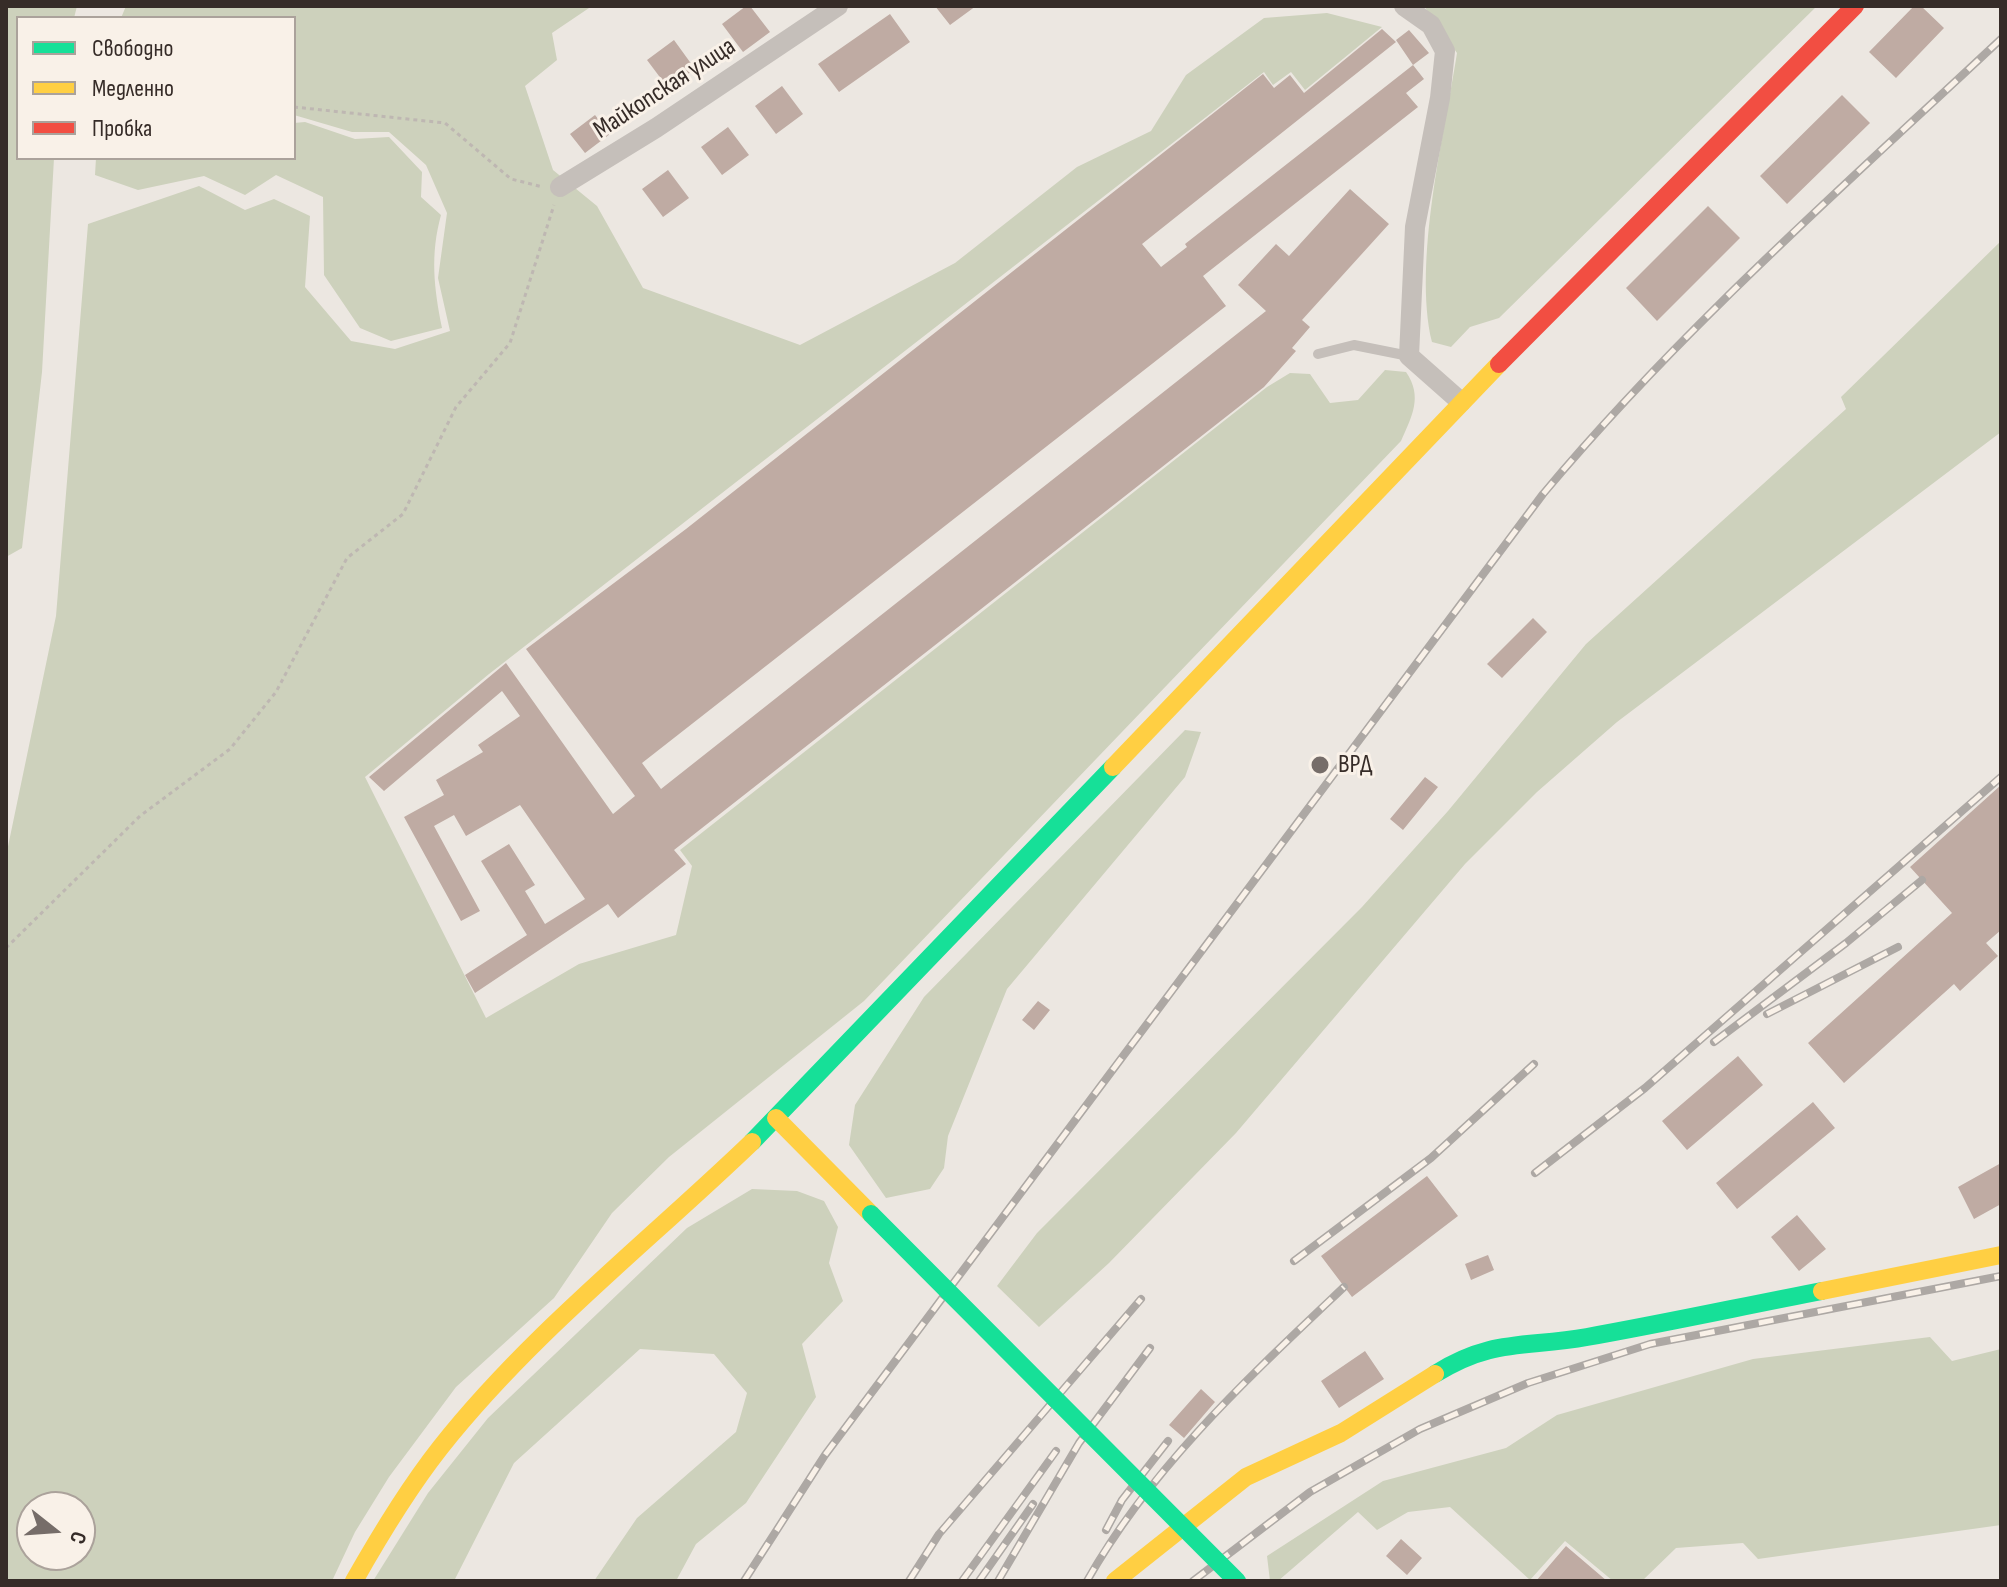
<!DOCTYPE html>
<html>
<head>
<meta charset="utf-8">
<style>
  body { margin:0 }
  #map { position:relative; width:2007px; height:1587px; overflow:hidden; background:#ece7e1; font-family:"Sofia Sans Condensed",sans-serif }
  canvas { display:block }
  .frame { position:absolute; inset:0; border:8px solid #362c28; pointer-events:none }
  .legend { position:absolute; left:16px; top:16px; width:280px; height:144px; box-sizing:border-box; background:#f9f1e8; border:2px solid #aba29b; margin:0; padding:10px 14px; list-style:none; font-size:24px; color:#362c28 }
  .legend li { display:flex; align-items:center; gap:16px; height:40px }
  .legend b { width:40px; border:2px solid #aba29b }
  .north { position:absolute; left:16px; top:1491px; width:80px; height:80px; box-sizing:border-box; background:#f9f1e8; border:2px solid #aba29b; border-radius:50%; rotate:107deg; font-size:22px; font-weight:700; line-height:32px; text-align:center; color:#362c28 }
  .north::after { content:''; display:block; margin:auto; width:28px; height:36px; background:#766d69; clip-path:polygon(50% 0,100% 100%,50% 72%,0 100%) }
</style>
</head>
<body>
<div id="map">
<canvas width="2007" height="1587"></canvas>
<div class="frame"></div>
<ul class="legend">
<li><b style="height:10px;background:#16e098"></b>Свободно</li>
<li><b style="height:10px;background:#ffcf43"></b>Медленно</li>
<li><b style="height:10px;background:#f24e42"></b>Пробка</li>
</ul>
<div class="north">С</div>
</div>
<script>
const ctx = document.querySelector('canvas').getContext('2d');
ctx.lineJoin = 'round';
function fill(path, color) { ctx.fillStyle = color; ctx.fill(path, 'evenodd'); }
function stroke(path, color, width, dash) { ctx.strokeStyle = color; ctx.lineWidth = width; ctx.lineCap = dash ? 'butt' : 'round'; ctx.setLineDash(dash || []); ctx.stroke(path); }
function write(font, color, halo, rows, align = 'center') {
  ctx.font = font + ' "Sofia Sans Condensed",sans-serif'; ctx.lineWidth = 6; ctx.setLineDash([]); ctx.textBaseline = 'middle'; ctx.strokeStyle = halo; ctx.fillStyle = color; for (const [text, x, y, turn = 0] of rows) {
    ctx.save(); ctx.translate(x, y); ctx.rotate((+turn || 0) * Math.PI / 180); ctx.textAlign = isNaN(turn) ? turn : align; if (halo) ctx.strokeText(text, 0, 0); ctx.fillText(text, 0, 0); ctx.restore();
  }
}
const green = new Path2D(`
  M6,6H77L74,18H18V158H54L42,372L22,548L6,557Z
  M126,6H592L552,33L557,60L525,86L553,170L597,206L643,288L800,345L955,263L1077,167L1151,131L1186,75L1264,18L1327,13L1382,27L1305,90L1291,72L1273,85L1264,72L489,674L365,777L486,1018L579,964L676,935L692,866L680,850L1267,387L1290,373L1310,374L1330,403L1358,400L1385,370L1406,372C1423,397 1412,416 1401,441L864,1001L669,1157L612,1213L554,1298L456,1387L389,1477L355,1532L332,1581H6V856L56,616L88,224L199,186L245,210L274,199L310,216L305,287L351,341L395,349L450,331L438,278L447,213L426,165L389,132H352L294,115V18H121ZM32,1507H80V1555H32Z
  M1424,6H1817L1499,318L1470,327L1451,347L1432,342C1413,261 1444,136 1457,53Z
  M305,122L355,139L389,137L422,172L421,197L441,215C430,255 434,288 442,328L391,341L360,328L324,275L323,197L276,175L245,195L204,176L138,190L95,175L96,158H294V123Z
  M2001,241V432L1617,722L1537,792L1465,864L1236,1133L1109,1263L1039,1327L997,1286L1037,1233L1362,907L1448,811L1586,644L1846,409L1841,397Z
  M1185,730L1201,732L1185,777L1007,989L948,1136L944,1168L930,1189L886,1198L849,1145L855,1105L924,997Z
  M752,1189L797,1191L824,1201L838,1227L829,1263L843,1301L802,1344L816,1397L746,1503L696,1544L676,1581H594L637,1518L736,1432L747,1393L714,1354L640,1349L514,1463L454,1581H373L428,1493L488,1418L687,1228Z
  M1930,1337L1952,1361L2001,1349V1525L1758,1559L1743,1543L1676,1548L1642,1581H1613L1565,1541L1530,1580L1450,1507L1408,1512L1377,1530L1358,1512L1278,1581H1270L1267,1556L1383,1481L1506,1448L1557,1415L1753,1359Z`);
const building = new Path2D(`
  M746,6H750L770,32L743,52L722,24Z
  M935,6H976L950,25Z
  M1914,6H1921L1944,28L1896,78L1869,52Z
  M890,14L910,42L839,92L818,64Z
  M1382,29L1396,42L1142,244L1161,267L1187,247L1185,244L1413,65L1424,79L1406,93L1418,107L1203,276L1226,306L642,763L661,789L1266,311L1238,285L1276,244L1289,256L1350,189L1389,224L1302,320L1310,327L1292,348L1296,351L1264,387L674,850L686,864L618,918L608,904L475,993L465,975L527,935L481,861L509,844L535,885L525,891L545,924L585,899L520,805L466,836L454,815L434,826L480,911L461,921L404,817L444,795L436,780L483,752L478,745L520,716L502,691L384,791L369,777L506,663L613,814L635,796L526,649L686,529L1263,74L1274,88L1290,75L1304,93Z
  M1409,30L1429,53L1413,65L1396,40Z
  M674,40L695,69L668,88L647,60Z
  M782,86L803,114L776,134L755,106Z
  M1842,95L1870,123L1787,204L1760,176Z
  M595,115L610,134L585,153L570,134Z
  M728,127L749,155L722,175L701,147Z
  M668,170L689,198L663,217L642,189Z
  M1708,206L1740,238L1657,321L1626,288Z
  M1533,618L1547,632L1502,678L1487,664Z
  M1425,777L1438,787L1403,830L1390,819Z
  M2001,785V930L1986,943L1998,956L1960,991L1954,984L1844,1083L1808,1043L1952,913L1910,867Z
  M1038,1001L1050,1010L1034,1030L1022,1020Z
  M1738,1056L1763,1085L1687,1150L1662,1121Z
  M1813,1102L1835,1128L1737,1209L1716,1183Z
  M2001,1163V1204L1974,1219L1958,1187Z
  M1427,1176L1458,1216L1352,1297L1321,1256Z
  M1797,1215L1826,1249L1799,1271L1771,1237Z
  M1488,1255L1494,1270L1471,1280L1465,1264Z
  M1365,1351L1384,1379L1339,1408L1321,1381Z
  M1201,1389L1215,1402L1184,1438L1169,1425Z
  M1401,1539L1422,1558L1407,1575L1386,1556Z
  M1566,1546L1607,1581H1536Z`);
const path = new Path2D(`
  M294,107L445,123L511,179L543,187
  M6,948L140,816L230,749L276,692L347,558L403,514L456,407L510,343L554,205`);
const lane = new Path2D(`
  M1318,354L1354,345L1409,356`);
const street = new Path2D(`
  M1404,6L1431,25L1445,51L1440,98L1415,227L1409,356L1461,402
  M560,187L656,128L838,6`);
const fast = new Path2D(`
  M752,1142L1113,767
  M1435,1374C1492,1338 1526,1348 1587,1337C1666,1323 1744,1306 1822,1291`);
const slow = new Path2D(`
  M1113,767L1499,364
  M776,1118L871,1214
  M1822,1291L2001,1255
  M354,1581C380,1535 407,1490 440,1448C530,1334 647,1243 752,1142
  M1115,1581L1246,1477L1341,1433L1435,1374`);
const jam = new Path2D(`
  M1499,364L1855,6`);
const rail = new Path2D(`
  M1767,1014L1898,947
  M1714,1042L1846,943L1922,880
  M1535,1173L1645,1088L2001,777
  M1294,1261L1431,1158L1534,1064
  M1106,1530L1122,1500L1168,1441
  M744,1581L825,1455L1543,494C1681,329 1844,186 2001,39
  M909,1581L939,1534L1141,1299
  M962,1581L1056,1451
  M979,1581L1033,1504
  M998,1581L1079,1443L1150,1348
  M1087,1581C1151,1467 1250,1376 1344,1287
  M1193,1581L1310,1492L1420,1429L1528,1383L1650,1344L2001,1276`);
const fastBridge = new Path2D(`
  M871,1214L1237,1581`);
const markers = [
  [1320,765,10,"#766d69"]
];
const streetNames = [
  ["Майкопская улица",665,89,-33]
];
const poiNames = [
  ["ВРД",1338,765]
];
fill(green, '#cdd1bc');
fill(building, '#bfaba3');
stroke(path, '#beb7b2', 3, [4, 4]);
stroke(lane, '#c5bfba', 10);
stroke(street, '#c5bfba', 20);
stroke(fast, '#16e098', 18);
stroke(slow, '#ffcf43', 18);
stroke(jam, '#f24e42', 18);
stroke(rail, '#ada8a4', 8);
stroke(rail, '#f9f1e8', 5, [15]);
stroke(fastBridge, '#16e098', 18);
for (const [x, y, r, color] of markers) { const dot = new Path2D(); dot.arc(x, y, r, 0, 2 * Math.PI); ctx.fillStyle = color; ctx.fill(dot); stroke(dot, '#f9f1e8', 3); }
write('26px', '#362c28', '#f9f1e8', streetNames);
write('26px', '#362c28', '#f9f1e8', poiNames, 'left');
</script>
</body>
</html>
